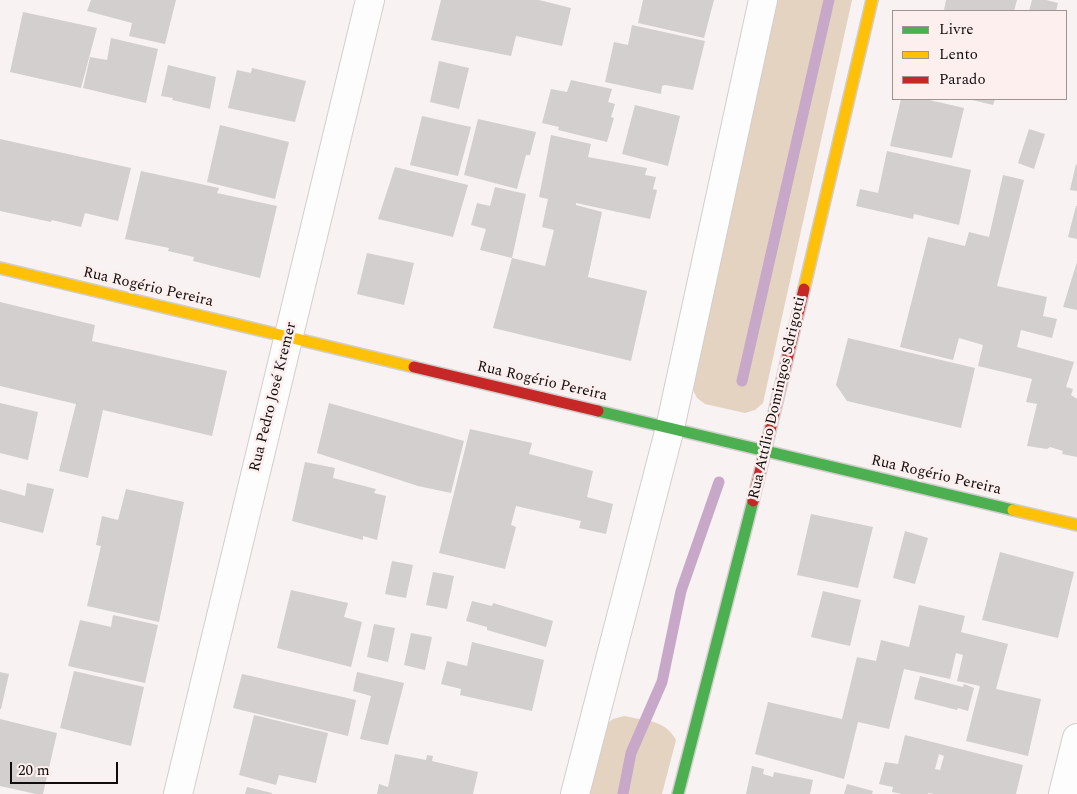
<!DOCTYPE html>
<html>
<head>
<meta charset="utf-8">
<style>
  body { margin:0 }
  #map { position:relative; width:1077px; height:794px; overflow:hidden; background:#f8f2f2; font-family:Spectral,serif }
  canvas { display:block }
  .legend { position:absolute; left:892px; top:10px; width:175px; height:90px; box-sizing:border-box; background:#fcefee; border:1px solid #9e9494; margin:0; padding:6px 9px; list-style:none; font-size:15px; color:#100c0c }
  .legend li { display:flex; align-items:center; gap:10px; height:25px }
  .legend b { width:25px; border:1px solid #9e9494 }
  .scale { position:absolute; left:10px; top:762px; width:108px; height:22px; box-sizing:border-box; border:2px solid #100c0c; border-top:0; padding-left:6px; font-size:15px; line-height:18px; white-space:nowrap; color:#100c0c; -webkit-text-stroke:4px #fcefee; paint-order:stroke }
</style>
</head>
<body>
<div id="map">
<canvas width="1077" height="794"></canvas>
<ul class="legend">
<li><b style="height:6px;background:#4caf50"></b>Livre</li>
<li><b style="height:6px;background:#ffc107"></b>Lento</li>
<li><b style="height:6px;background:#c62828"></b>Parado</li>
</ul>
<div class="scale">20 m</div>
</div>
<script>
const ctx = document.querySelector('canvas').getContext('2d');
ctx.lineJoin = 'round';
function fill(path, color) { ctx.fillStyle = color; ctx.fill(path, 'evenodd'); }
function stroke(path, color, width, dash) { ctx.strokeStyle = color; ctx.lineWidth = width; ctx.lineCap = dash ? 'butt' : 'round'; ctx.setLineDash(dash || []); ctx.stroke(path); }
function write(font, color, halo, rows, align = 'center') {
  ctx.font = font + ' Spectral,serif'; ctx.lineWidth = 5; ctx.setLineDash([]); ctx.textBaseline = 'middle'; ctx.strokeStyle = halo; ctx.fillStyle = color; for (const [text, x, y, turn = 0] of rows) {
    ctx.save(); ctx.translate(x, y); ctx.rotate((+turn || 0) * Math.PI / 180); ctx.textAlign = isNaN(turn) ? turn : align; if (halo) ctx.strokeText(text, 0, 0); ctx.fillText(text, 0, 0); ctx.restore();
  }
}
const green = new Path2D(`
  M777,0H852L763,403L755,410L745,413L705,404L697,398L692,388Z
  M624,716C645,721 665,719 676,740L662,794H587L605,725L613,719Z`);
const stream = new Path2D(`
  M742,381L829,0
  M623,794L631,753L662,682L681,591L719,482`);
const building = new Path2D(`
  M91,0H176L165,44L129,36L132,23L87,11Z
  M441,0H539L571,8L562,46L516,36L511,56L431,40Z
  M643,0H714L704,38L638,23Z
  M946,0H1017L1014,11H949L944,10Z
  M1032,0H1046L1058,3L1056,11H1029Z
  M23,12L97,28L81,88L10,72Z
  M632,25L705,41L693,90L665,85L662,86L661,94L605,82L614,42L628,45Z
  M111,38L158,49L146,103L83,88L90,57L107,60Z
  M439,61L469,68L459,109L430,102Z
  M168,65L216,77L210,109L172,100L173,98L161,96Z
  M252,68L306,81L295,122L228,108L237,70L251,73Z
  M571,80L612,89L608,102L615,104L611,117L614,118L607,142L558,130L559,127L542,123L551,89L567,92Z
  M901,99H925L964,108L952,158L890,146Z
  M968,99H995L993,105Z
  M635,105L680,116L668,166L622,154Z
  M422,116L471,127L458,176L410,165Z
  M478,119L536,132L530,155H526L517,189L464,175Z
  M220,125L289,142L275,199L207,182Z
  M1029,129L1045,134L1034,169L1018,163Z
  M551,135L591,144L588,157L647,168L645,175L656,177L653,189L657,190L650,219L576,203V205L602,212L588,277L647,291L631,361L493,328L512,258L545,266L554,230L542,227L548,199L539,197Z
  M0,139L131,168L118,221L85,213L81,227L52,220L51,222L0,211Z
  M887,151L971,170L959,225L914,214L913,219L856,206L860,189L878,193Z
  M1076,164L1077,165V191L1070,190Z
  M395,167L468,185L453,237L378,219Z
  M141,171L219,188L217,193L277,206L260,278L193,261L194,257L168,251L169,248L125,239Z
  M1003,175L1024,180L997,286L1047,297L1043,316L1057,319L1052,338L1021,330L1017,347L1074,362L1066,387L1073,389L1071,395L1077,399V457L1062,454L1063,451L1050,447L1047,449L1027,446L1037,404L1026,402L1032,379L978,366L983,345L959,338L953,360L900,347L928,237L965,246L969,232L989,237Z
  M495,187L526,194L512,258L480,250L486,229L471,225L477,203L490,206Z
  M1076,206H1077V239L1068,237Z
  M367,253L414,263L404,305L357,294Z
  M1077,262V310L1063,307Z
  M0,302L95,325L92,341L227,371L212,436L103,410L88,478L59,471L76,404L0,386Z
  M848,338L975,368L961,428L847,401L836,385Z
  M0,403L38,412L28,460L0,453Z
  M329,403L464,441L451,493L418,486L317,453Z
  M470,429L532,443L529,454L593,471L587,497L613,504L606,534L579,528L581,521L516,506L511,525L516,527L505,569L439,553Z
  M305,462L335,468L333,478L376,489L374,493L386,496L377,540L363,536V540L292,521Z
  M27,483L54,489L43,533L0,522V489L25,496Z
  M126,489L184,502L159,622L87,606L101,546L96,545L102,516L118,520Z
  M811,514L873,527L858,588L797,575Z
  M905,531L928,538L915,584L893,578Z
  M1000,552L1074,572L1058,638L982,620Z
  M392,561L413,565L406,598L385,594Z
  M433,572L454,576L447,609L426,605Z
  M291,590L348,603L344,617L362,622L351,667L277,648Z
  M823,591L861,600L850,646L811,637Z
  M472,601L492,606L493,603L553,621L546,647L487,630V627L466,621Z
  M919,605L965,616L961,632L1008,644L996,689L1041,699L1028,756L966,741L980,686L957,681L963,655L956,653L950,679L904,669L889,729L858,722L844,779L755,754L768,702L842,719L857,657L876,661L881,640L909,647Z
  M113,615L158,625L145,683L68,666L80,620L111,627Z
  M374,624L395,628L388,662L367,657Z
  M411,633L432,637L425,670L404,665Z
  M472,642L544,660L532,711L460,695L461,689L441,684L447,661L467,666Z
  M74,671L144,687L131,746L60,728Z
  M0,672L9,674L1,709H0Z
  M357,672L404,683L388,745L360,739L371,696L353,691Z
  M242,674L356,700L348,736L233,708Z
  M920,676L963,687L964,684L974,688L968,711L958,708L957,710L914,699Z
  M254,715L328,733L316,783L279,775L276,785L239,775Z
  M0,719L57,733L43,794H36L0,786Z
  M905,735L1023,765L1016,794H934L928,793V794H902L892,792L893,787L879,784L885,762L898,764ZM939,754L944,756L940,770L935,769Z
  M395,754L426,760L427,755L433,756L432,761L478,772L473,794H377L379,784L388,787Z
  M752,766L764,769L763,774L773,777L774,772L813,780L810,794H746Z
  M847,784L873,791L872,794H844Z
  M247,787L272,793V794H245Z`);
const street = new Path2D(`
  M178,794L370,0
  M575,794L670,428L763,0
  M1063,794L1077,738`);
const fast = new Path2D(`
  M598,411L1013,510
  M678,794L753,501`);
const slow = new Path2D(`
  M0,268L414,367
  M804,289L872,0
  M1013,510L1077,525`);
const jam = new Path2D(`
  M414,367L598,411
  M753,501L804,289`);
const streetNames = [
  ["Rua Rogério Pereira",148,288,13],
  ["Rua Rogério Pereira",542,382,13],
  ["Rua Pedro José Kremer",274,397,-76],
  ["Rua Attílio Domingos Sdrigotti",778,398,-77],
  ["Rua Rogério Pereira",936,476,13]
];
fill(green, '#e4d3c0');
stroke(stream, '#c8a8c8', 11);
fill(building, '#d3cfcf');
stroke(street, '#d3cece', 30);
stroke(fast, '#d3cece', 14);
stroke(slow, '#d3cece', 14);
stroke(jam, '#d3cece', 14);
stroke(street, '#fefdfd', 28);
stroke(fast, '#4caf50', 11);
stroke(slow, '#ffc107', 11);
stroke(jam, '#c62828', 11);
write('15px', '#100c0c', '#fcefee', streetNames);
</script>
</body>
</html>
